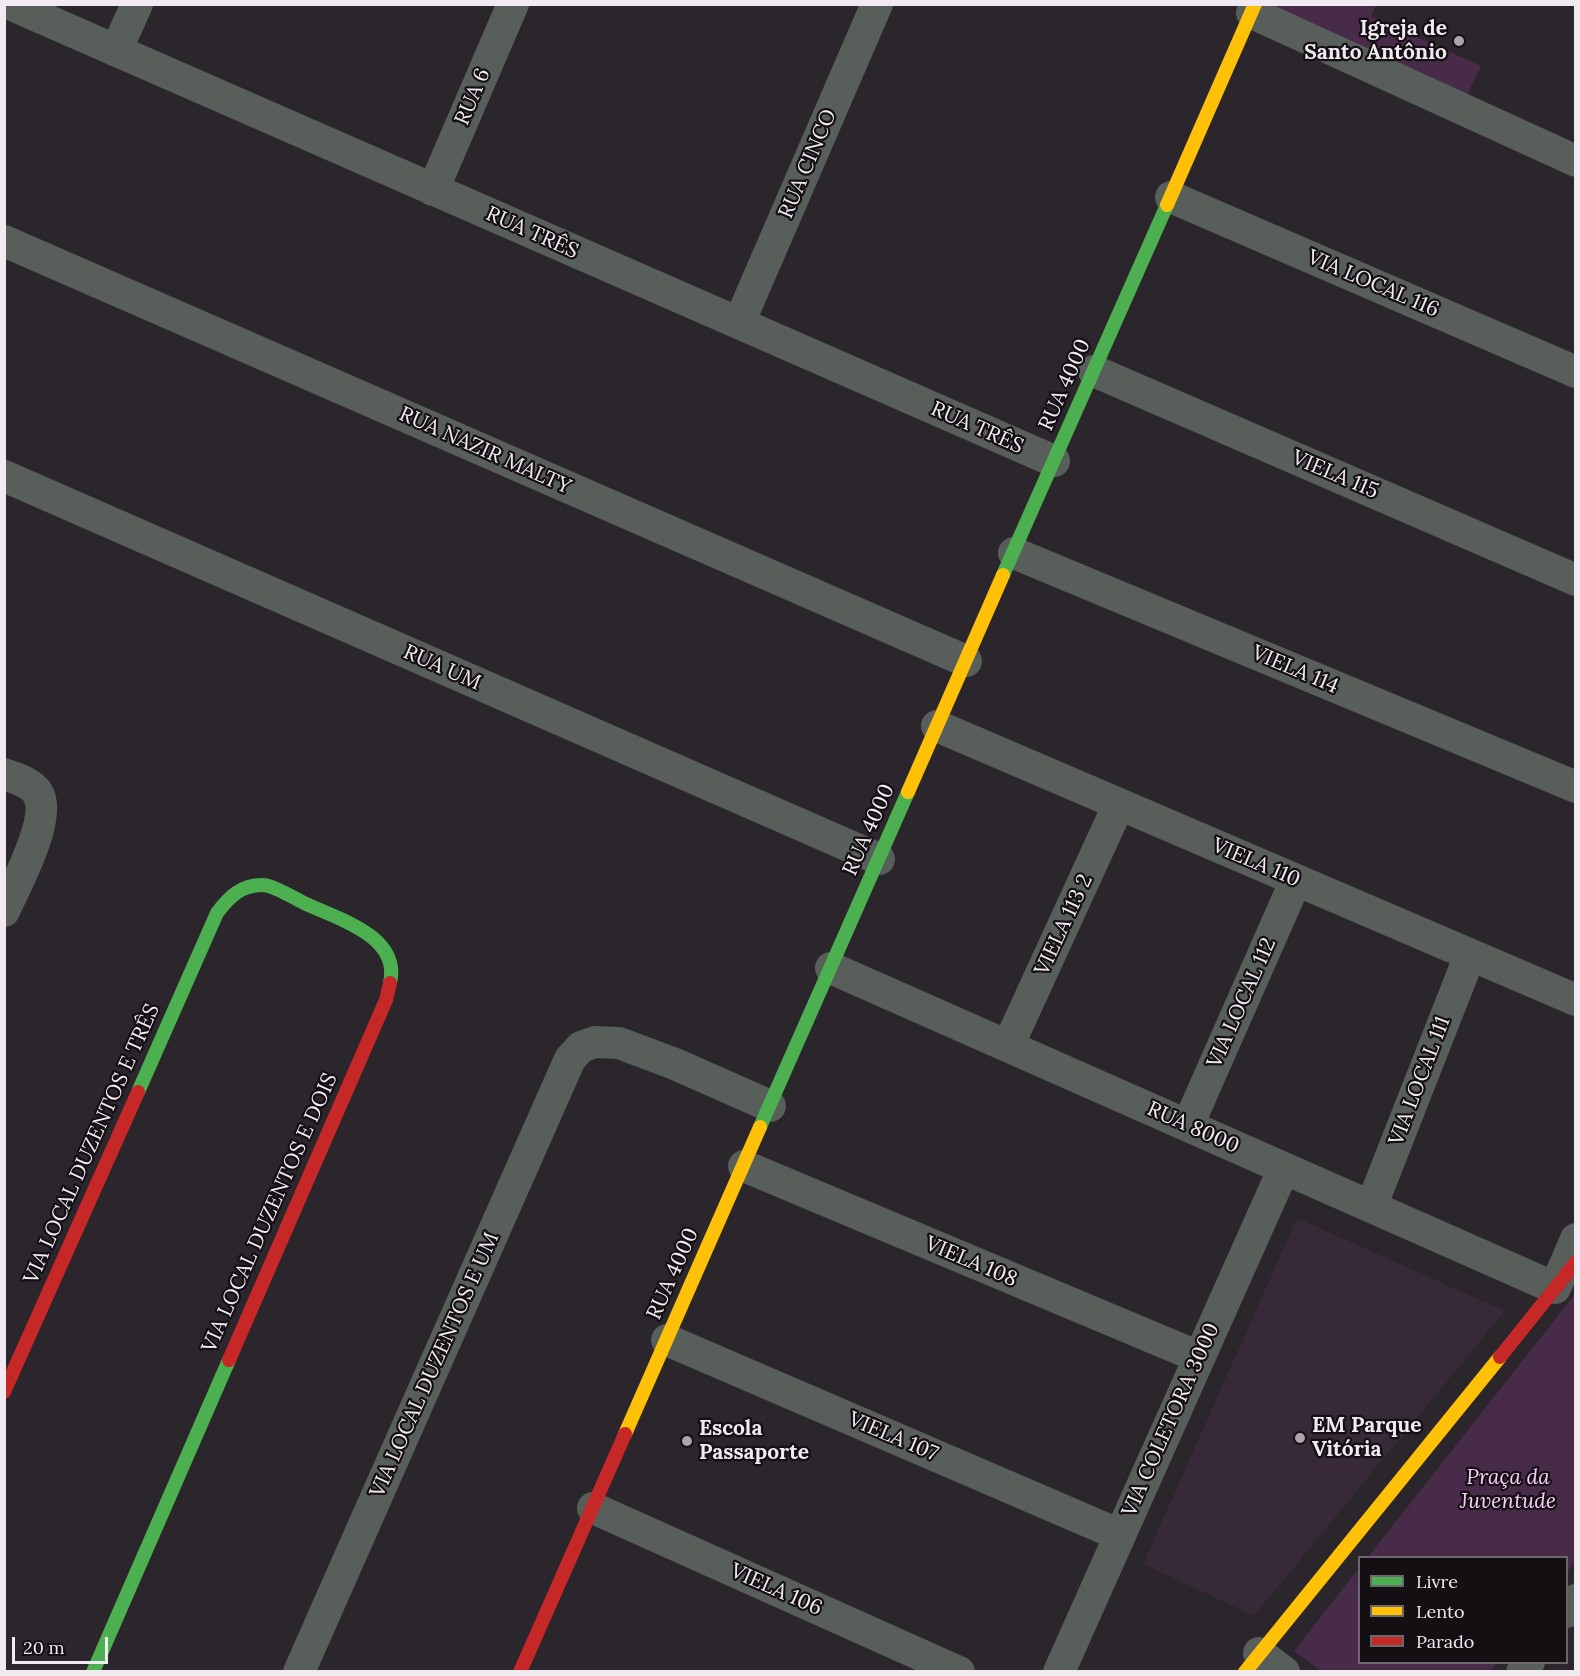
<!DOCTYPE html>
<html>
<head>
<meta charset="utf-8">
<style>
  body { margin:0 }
  #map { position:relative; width:1580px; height:1676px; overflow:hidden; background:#2b262b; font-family:Lora,serif }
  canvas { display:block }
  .frame { position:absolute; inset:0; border:6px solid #f1eaf1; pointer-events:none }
  .legend { position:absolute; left:1358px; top:1556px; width:210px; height:108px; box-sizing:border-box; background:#130f13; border:2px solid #6c676c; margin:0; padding:8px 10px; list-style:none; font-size:18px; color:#f1eaf1 }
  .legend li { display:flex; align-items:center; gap:12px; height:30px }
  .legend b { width:30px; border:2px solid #6c676c }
  .scale { position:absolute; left:12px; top:1637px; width:96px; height:27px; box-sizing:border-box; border:3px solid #f1eaf1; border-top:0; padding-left:8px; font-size:18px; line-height:21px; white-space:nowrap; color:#f1eaf1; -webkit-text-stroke:4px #130f13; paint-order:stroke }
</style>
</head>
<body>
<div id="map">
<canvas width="1580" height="1676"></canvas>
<div class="frame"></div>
<ul class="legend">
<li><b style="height:8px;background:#4caf50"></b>Livre</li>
<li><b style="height:8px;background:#ffc107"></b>Lento</li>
<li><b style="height:8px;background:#c62828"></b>Parado</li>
</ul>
<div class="scale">20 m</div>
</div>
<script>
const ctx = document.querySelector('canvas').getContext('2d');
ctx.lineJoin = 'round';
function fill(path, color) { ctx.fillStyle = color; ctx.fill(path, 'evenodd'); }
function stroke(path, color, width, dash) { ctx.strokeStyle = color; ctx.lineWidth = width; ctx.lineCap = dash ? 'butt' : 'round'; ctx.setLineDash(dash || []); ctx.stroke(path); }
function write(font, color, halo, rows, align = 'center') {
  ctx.font = font + ' Lora,serif'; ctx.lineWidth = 4.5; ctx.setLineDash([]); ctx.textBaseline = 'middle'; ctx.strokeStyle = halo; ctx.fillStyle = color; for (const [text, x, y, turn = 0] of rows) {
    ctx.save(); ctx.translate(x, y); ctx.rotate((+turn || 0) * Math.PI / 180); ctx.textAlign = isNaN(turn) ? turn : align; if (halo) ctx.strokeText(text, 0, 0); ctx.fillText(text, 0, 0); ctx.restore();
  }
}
const built = new Path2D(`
  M1297,1218L1505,1311L1254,1616L1143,1564Z`);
const green = new Path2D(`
  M1268,4L1376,5L1371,16L1481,66L1467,95Z
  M1575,1294L1576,1560L1567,1572L1566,1558L1368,1557Z
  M1359,1568L1360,1662L1497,1663L1490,1671H1321L1294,1651Z`);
const street = new Path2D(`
  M10,4L1054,461
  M1252,13L1576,161
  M116,51L137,4
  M433,190L513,4
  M1171,197L1576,372
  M4,241L966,661
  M739,323L877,4
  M1094,371L1576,580
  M4,476L879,859
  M1014,553L1576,787
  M937,726L1576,1000
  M4,774C15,778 30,782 37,792C54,816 15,886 4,911
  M831,968L1555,1288L1576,1239
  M1008,1046L1119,804
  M1188,1125L1296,880
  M744,1166L1199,1357
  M1371,1207L1470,955
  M667,1340L1120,1535
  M593,1508L959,1672
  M1566,1612L1576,1600
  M1259,1653L1284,1672
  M299,1672L570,1059L581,1047L595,1042L619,1043L675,1064L770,1106
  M1059,1672L1284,1168
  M1522,1672L1529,1662`);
const fast = new Path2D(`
  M1003,575L1167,205
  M138,1092L217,913C229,897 241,885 262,885C273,885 294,898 304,903C338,919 401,936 390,983
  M760,1127L908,792
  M93,1672L229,1360`);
const slow = new Path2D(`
  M1167,205L1255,4
  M908,792L1003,575
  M625,1434L760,1127
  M1245,1672L1500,1357`);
const jam = new Path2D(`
  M1500,1357L1576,1262
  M229,1360L386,1000L390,983
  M4,1392L138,1092
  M520,1672L625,1434`);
const markers = [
  [1459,41,6,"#aca5ac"],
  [1300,1438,6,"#aca5ac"],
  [687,1441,6,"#aca5ac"]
];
const poiNames = [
  ["Igreja de",1447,29,"right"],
  ["Santo Antônio",1447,53,"right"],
  ["EM Parque",1312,1426],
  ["Vitória",1312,1450],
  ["Escola",699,1429],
  ["Passaporte",699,1453]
];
const streetNames = [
  ["RUA 6",473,97,-67],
  ["RUA CINCO",808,164,-67],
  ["RUA TRÊS",532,233,24],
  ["VIA LOCAL 116",1373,284,23],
  ["RUA 4000",1065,385,-66],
  ["RUA TRÊS",977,428,24],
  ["RUA NAZIR MALTY",485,451,24],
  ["VIELA 115",1335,475,23],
  ["RUA UM",442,668,24],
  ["VIELA 114",1295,670,23],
  ["RUA 4000",869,830,-66],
  ["VIELA 110",1256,863,23],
  ["VIELA 113 2",1064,925,-65],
  ["VIA LOCAL 112",1242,1003,-66],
  ["VIA LOCAL 111",1420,1081,-69],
  ["RUA 8000",1193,1128,24],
  ["VIA LOCAL DUZENTOS E TRÊS",92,1144,-66],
  ["VIA LOCAL DUZENTOS E DOIS",270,1213,-66],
  ["VIELA 108",971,1262,23],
  ["RUA 4000",673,1274,-66],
  ["VIA LOCAL DUZENTOS E UM",435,1365,-66],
  ["VIA COLETORA 3000",1171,1420,-66],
  ["VIELA 107",893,1437,23],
  ["VIELA 106",776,1590,24]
];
const parkNames = [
  ["Praça da",1508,1478],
  ["Juventude",1508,1502]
];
fill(built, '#372937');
fill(green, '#482b48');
stroke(street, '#585e5a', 32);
stroke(fast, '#4caf50', 14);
stroke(slow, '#ffc107', 14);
stroke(jam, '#c62828', 14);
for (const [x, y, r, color] of markers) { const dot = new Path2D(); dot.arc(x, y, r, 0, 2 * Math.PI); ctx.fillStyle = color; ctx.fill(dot); stroke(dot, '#130f13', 2); }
write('bold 21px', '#f1eaf1', '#130f13', poiNames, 'left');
write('21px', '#f1eaf1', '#130f13', streetNames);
write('italic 21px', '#f9ccf7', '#130f13', parkNames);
</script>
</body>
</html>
